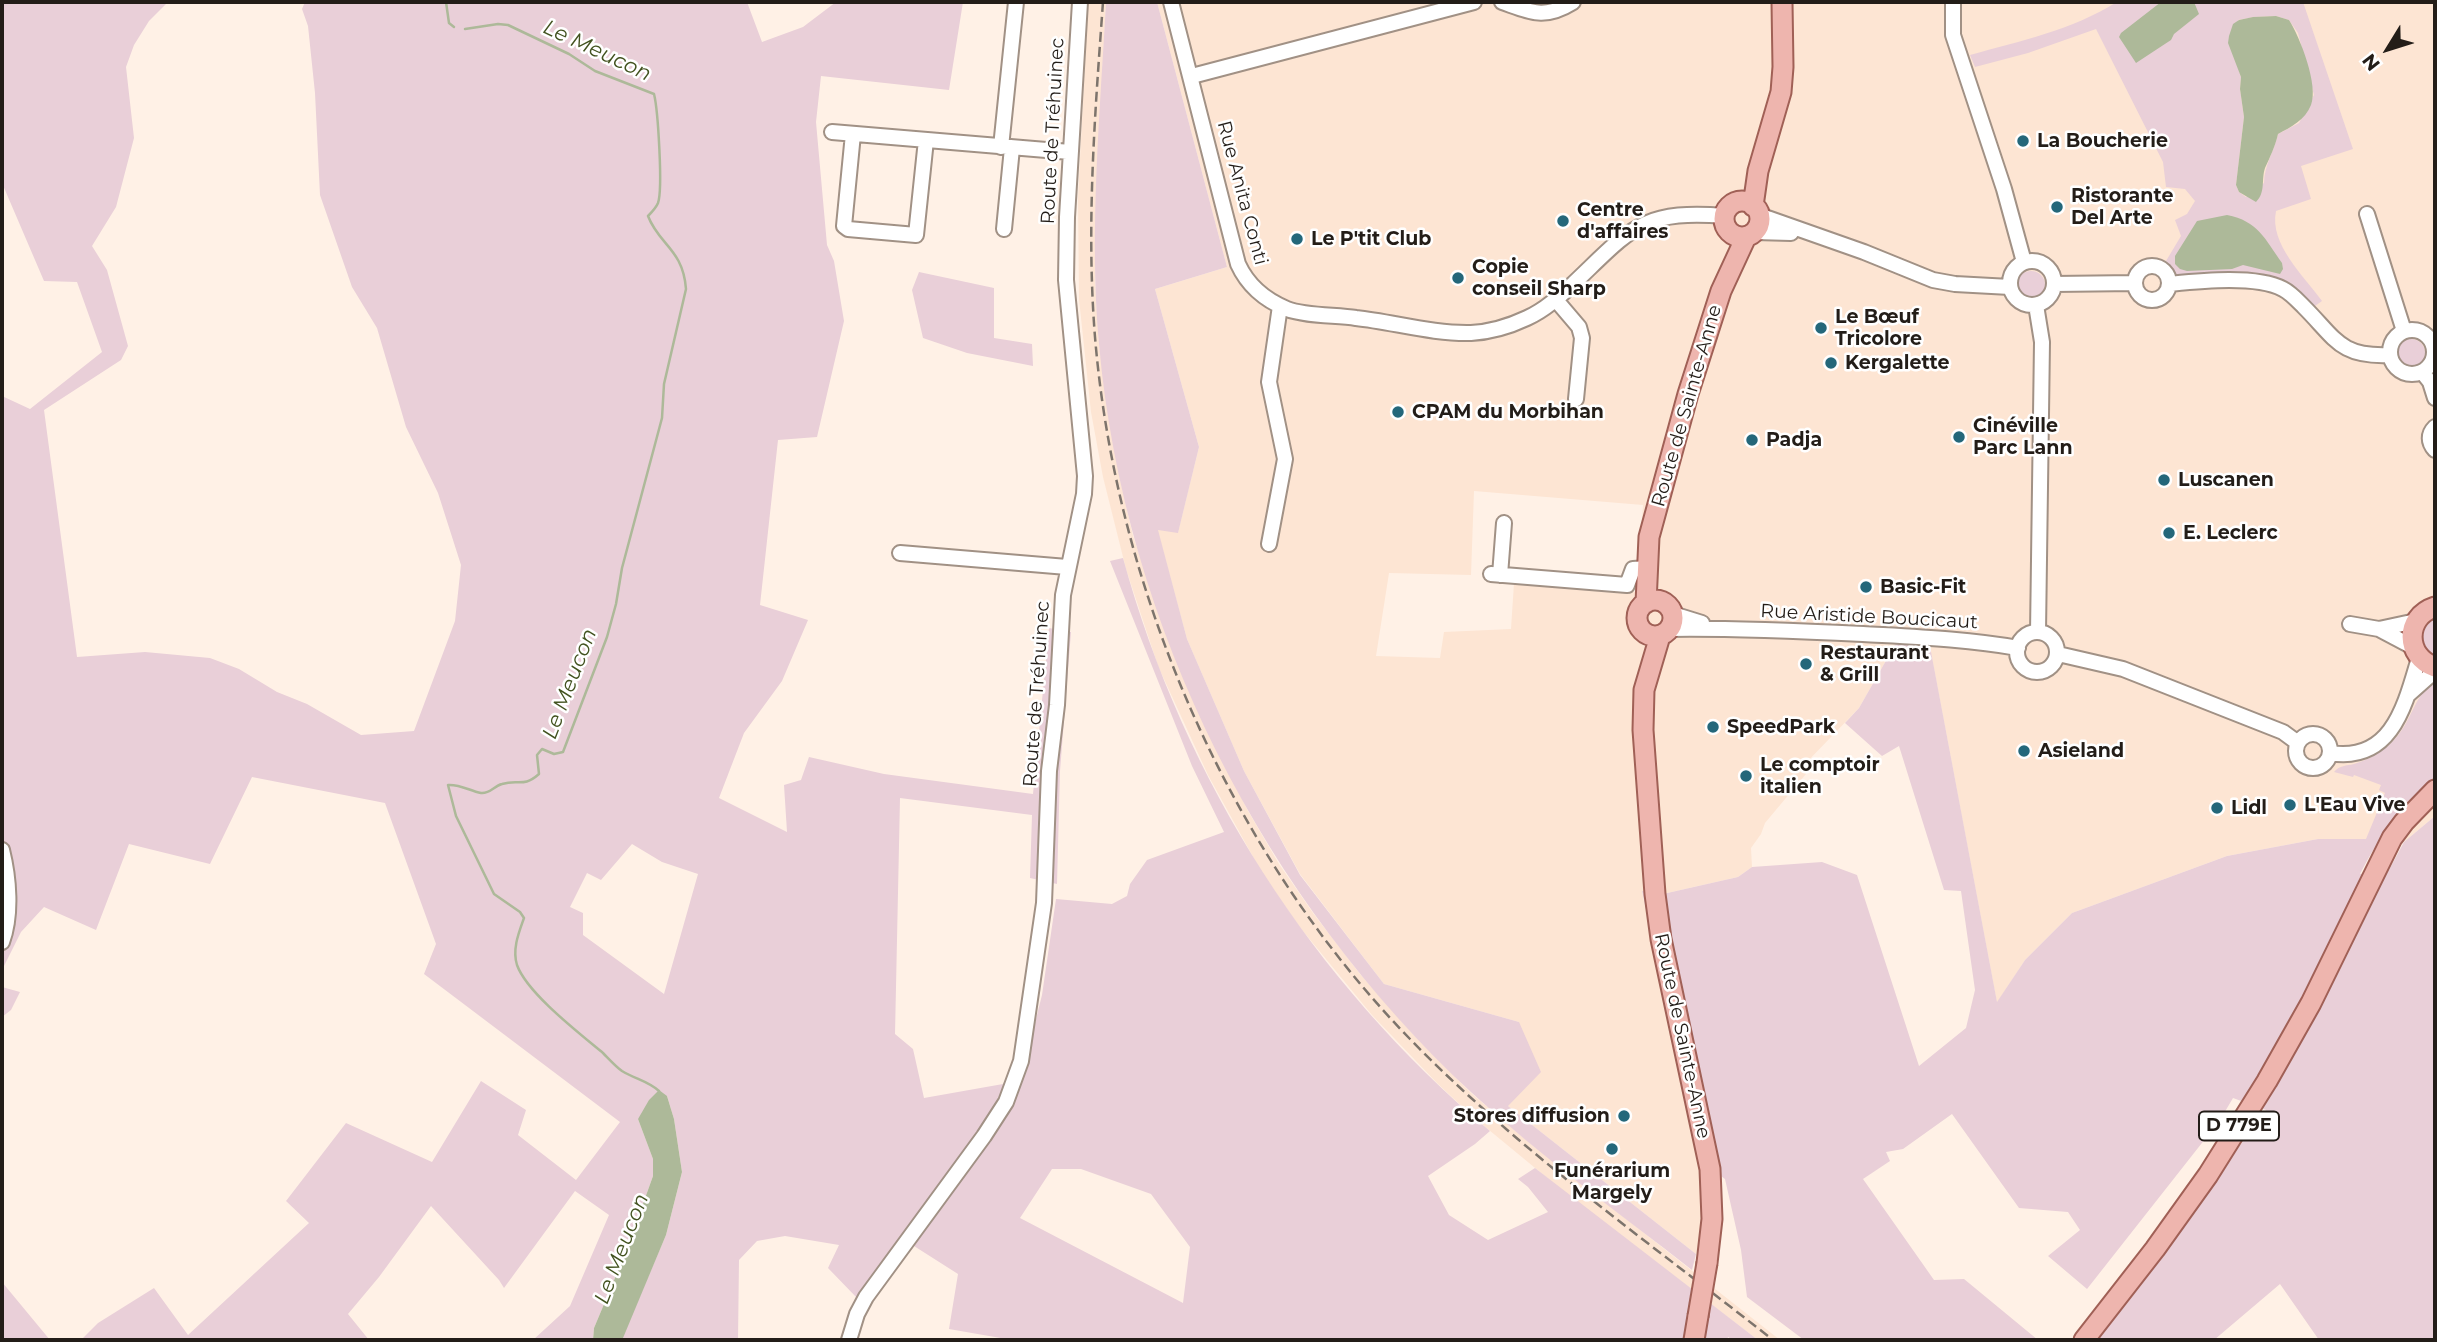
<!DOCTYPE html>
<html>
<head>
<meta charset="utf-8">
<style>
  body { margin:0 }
  #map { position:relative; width:2437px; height:1342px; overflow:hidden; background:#fff1e6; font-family:Montserrat,sans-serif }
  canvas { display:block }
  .frame { position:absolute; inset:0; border:4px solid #231d18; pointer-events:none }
  .north { position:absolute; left:2353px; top:14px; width:70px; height:70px; -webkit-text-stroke:5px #fff; paint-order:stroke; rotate:232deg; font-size:19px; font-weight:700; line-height:28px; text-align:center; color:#231d18 }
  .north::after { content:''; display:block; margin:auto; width:24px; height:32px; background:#231d18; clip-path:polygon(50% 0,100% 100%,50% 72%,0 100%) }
</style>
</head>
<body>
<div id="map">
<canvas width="2437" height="1342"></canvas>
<div class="frame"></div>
<div class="north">N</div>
</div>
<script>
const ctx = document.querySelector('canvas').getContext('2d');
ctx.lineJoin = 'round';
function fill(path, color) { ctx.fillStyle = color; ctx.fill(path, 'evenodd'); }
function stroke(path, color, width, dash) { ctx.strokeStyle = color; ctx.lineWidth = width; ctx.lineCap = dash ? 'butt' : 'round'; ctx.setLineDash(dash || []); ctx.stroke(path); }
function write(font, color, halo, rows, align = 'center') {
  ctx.font = font + ' Montserrat,sans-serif'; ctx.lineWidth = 5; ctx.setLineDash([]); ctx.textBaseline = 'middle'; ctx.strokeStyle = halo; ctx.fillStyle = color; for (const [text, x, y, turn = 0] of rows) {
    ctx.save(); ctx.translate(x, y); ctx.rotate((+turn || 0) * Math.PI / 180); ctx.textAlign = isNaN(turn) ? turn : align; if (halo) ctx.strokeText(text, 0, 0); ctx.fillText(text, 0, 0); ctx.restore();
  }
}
const built = new Path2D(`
  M1088,2H1106L1097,179L1095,280L1099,345L1120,479L1133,536L1170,644L1193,700L1248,811L1279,864L1313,913L1360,974L1414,1035L1471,1093L1531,1144L1780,1340H1758L1574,1200L1472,1116L1437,1083L1372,1015L1298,925L1263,875L1208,775L1158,666L1126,569L1103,477L1091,412L1079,299L1078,198Z
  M1157,2H2435V816L2404,842L2318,839L2227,856L2072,913L2025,960L1997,1003L1929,642L1896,643L1859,708L1804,765L1806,774L1765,823L1761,834L1751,848L1752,867L1738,877L1663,894L1642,892L1699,1160L1705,1223L1696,1254L1508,1106L1519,1022L1384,984L1300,874L1244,771L1187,639L1157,529L1178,532L1199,447L1155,289L1227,267ZM1474,491L1643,505L1637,592L1514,583L1511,629L1444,632L1440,658L1376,656L1389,573L1471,575Z`);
const green = new Path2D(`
  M2,2H168L149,21L134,45L126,67L134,138L116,207L92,246L107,270L128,346L121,360L44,410L77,657L145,652L210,658L239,669L277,692L307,704L361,735L414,731L455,621L461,565L438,493L406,427L377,328L352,287L320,195L315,93L308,26L302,9L305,2H747L762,42L803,27L836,2H963L949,90L821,76L816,122L827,245L834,261L844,321L817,437L778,440L760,605L808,620L782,681L744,733L719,798L787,832L784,785L801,780L809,757L884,774L1033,794L1049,628L1071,632L1060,771L1057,884L1030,878L1032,815L900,798L895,1034L913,1049L924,1098L1003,1084L1026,1059L1042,995L1056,899L1112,904L1127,896L1130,884L1147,860L1224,832L1192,766L1110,561L1123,558C1184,781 1313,982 1490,1131L1475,1144L1428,1176L1449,1215L1488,1240L1548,1212L1528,1187L1518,1179L1535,1168L1758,1340H1733L1728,1337L1727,1340H1012L949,1329L958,1274L903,1239L857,1298L828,1268L839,1245L785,1236L757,1241L739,1260L738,1340H621L666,1235L682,1172L674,1119L667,1096L638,1119L653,1159V1176L625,1254L594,1328L593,1340H533L570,1306L609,1215L575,1191L504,1288L499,1280L431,1206L379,1277L348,1314L369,1340H81L98,1323L154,1288L188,1335L309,1223L286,1201L346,1123L432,1162L481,1081L526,1110L518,1135L576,1180L620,1122L424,974L436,944L385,803L252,777L210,864L129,844L96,930L44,907L21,932L2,970V396L30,409L102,352L77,282L44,281L2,183ZM632,844L662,862L698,874L664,994L583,935V913L570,907L587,873L601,880ZM1052,1169H1081L1151,1194L1190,1247L1183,1303L1020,1218Z
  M1106,2H1157L1227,267L1155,289L1199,447L1178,533L1158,530L1187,639L1244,771L1300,875L1384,984L1519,1022L1541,1072L1508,1106L1696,1254L1692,1270C1618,1212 1541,1157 1472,1093C1264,900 1124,627 1099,344C1089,230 1100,115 1106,2Z
  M2117,2H2303L2353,149L2301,166L2311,199L2276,211C2269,244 2304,276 2322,301L2315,306C2307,299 2299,291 2291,284C2261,264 2211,276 2177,275L2166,261L2181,236L2175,220L2187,214L2195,201L2185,189L2166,187L2163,162L2096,29L2028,53L1975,67L1970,55C2020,41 2072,30 2117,2ZM2276,16L2289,20L2298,33L2314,95L2299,123L2278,134C2274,151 2264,166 2264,183L2246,197L2239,192L2236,185L2244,117L2240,89L2241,77L2233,52L2238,20L2254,17Z
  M2017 285a14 14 0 1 1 28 0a14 14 0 1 1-28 0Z
  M919,272L994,288V338L1032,344L1033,366L967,353L923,338L912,290Z
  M2397 353a14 14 0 1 1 28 0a14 14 0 1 1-28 0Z
  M2435,619V655C2419,646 2419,627 2435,619Z
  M1929,641L1997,1002L2025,960L2072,913L2227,856L2318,839H2366L2385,793L2379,790L2381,785L2354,775L2353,777L2334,772C2340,765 2346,766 2354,764C2368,760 2382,752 2392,742C2411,724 2413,698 2435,678V779C2400,808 2381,834 2360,874L2389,870L2404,842L2435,816V1340H2319L2280,1284L2214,1340H2097L2266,1110L2233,1098L2220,1120L2087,1289L2048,1256L2080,1230L2068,1212L2019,1208L1952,1114L1903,1149L1886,1152L1890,1161L1863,1179L1934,1280L1964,1279L2038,1340H1804L1747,1297L1741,1250L1725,1179L1699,1160L1642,891L1663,894L1738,877L1752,867L1822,862L1857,875L1919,1066L1966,1028L1975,990L1961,891L1944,890L1899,746L1882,756L1845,723L1859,708L1896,643Z
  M2,987L20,992L11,1010L2,1017Z
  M2,1282L50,1340H2Z`);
const water = new Path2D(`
  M2161,2H2194L2199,14L2174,34L2171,40L2136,63L2119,37L2121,33Z
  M2276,16L2289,20C2300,37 2319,86 2311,105C2305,120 2291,127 2278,134C2275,147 2270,157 2265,168C2261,180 2266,192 2256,202L2239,192L2236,185L2244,117L2240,89L2241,77L2228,43L2229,36L2233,24L2239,20L2253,17Z
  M2227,215C2258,221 2265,239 2282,263L2283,269L2280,274L2243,265L2232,269L2187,271L2180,269L2175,264V256L2197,221Z
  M659,1090L667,1096L674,1119L682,1172L666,1235L623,1338L593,1340L594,1328L625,1254L653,1176V1159L638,1119L649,1100Z`);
const stream = new Path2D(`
  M446,2L449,23L454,27
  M465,29L498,24L508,25L569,54L595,71L654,94C658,110 663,189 658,203C656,208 651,213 648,216C659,245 683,249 686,289L664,384L662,418L622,568L616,604L607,637L563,752L554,754L542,749L537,755L539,774C523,788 519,779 502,784C494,786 490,794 481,793C470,791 460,784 448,785L456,816L494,894L520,912L524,918C519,932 512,949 517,965C527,993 579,1033 603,1053C609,1059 615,1066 622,1071C635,1079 648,1081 659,1091`);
const minor = new Path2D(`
  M1171,2L1238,264C1248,286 1265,300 1287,309C1305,316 1336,315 1356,318C1393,322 1433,334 1471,333C1490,332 1510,326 1527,318C1545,310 1560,296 1574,283C1630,230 1641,209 1725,216
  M1502,2C1531,12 1544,20 1573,2
  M1953,2V35L2004,189L2024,262
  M1192,76L1474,2
  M832,132L1070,152
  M853,134L844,226L848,229L916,235L926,140
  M1001,147L1016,2
  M2367,214L2404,331
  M1759,215L1864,252L1933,280L1955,284L2010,287
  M1004,229L1012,148
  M1755,232L1791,233
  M2010 283a22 22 0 1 1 44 0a22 22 0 1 1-44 0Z
  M2135 283a17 17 0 1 1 34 0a17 17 0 1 1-34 0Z
  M2054,284L2135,283
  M2170,284C2200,281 2256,275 2283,289C2291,293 2298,301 2304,307C2336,339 2340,357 2389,355
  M1556,300L1579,327L1582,338L1576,399
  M2036,305L2042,342L2038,632
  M2390 352a22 22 0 1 1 44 0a22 22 0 1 1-44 0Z
  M2422,372L2430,382L2435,398
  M2435,427C2428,434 2428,442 2435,450
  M1269,544L1285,459L1269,382L1280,306
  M900,553L1067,567
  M1491,574L1627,585L1633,569L1648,568
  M1500,575L1504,523
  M1673,614L1702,623
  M2350,624L2379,629L2416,621
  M1670,629C1734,628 1799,631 1863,634C1915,637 1967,639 2018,648
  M2379,629L2413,647
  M2017 652a20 20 0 1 1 40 0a20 20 0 1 1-40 0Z
  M2058,654L2123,669L2283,732L2298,743
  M2409,694L2435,671
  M2296 751a17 17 0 1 1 34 0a17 17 0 1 1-34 0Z
  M2330,753C2392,763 2405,705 2419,658
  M2,850C9,878 12,915 2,942
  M849,1340L857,1314L866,1297L984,1136L1006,1102L1021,1061L1044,903L1049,771L1057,705L1063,595L1084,494L1085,476L1066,280L1067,217L1080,2`);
const major = new Path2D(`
  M1724 219a18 18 0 1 1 36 0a18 18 0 1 1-36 0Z
  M1753,206L1758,171L1781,92L1783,67L1782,2
  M1637 618a18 18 0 1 1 36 0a18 18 0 1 1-36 0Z
  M1646,603L1649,537L1688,394L1721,291L1746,237
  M2435,607C2404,617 2405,657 2435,667
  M1660,636L1644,690L1643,730L1655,894L1661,939L1710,1169L1712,1219L1707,1263
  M1694,1340L1698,1316
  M2084,1340L2155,1249L2208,1175L2267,1081L2311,1003L2392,838L2404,822L2435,790`);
const rail = new Path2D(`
  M1103,2C1095,113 1086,225 1095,337C1116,592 1231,855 1410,1039C1520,1152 1650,1243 1773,1340`);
const majorBridge = new Path2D(`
  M1698,1316L1707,1263`);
const markers = [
  [2023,141,7,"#24677a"],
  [2057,207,7,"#24677a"],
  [1563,221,7,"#24677a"],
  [1297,239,7,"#24677a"],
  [1458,278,7,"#24677a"],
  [1821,328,7,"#24677a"],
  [1831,363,7,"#24677a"],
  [1398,412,7,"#24677a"],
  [1959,437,7,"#24677a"],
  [1752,440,7,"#24677a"],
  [2164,480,7,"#24677a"],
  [2169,533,7,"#24677a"],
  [1866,587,7,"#24677a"],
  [1806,664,7,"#24677a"],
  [1713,727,7,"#24677a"],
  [2024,751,7,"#24677a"],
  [1746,776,7,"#24677a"],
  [2290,805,7,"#24677a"],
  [2217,808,7,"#24677a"],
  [1624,1116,7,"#24677a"],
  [1612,1149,7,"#24677a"]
];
const shields = [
  [2239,1126,80]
];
const shieldNames = [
  ["D 779E",2239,1126]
];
const streetNames = [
  ["Route de Tréhuinec",1053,131,-87],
  ["Rue Anita Conti",1242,193,75],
  ["Route de Sainte-Anne",1687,406,-74],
  ["Rue Aristide Boucicaut",1869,617,3],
  ["Route de Tréhuinec",1037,694,-86],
  ["Route de Sainte-Anne",1682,1036,78]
];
const poiNames = [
  ["La Boucherie",2037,141],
  ["Ristorante",2071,196],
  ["Del Arte",2071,218],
  ["Centre",1577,210],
  ["d'affaires",1577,232],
  ["Le P'tit Club",1311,239],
  ["Copie",1472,267],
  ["conseil Sharp",1472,289],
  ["Le Bœuf",1835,317],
  ["Tricolore",1835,339],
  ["Kergalette",1845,363],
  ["CPAM du Morbihan",1412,412],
  ["Cinéville",1973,426],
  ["Parc Lann",1973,448],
  ["Padja",1766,440],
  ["Luscanen",2178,480],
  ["E. Leclerc",2183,533],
  ["Basic-Fit",1880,587],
  ["Restaurant",1820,653],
  ["& Grill",1820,675],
  ["SpeedPark",1727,727],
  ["Asieland",2038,751],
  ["Le comptoir",1760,765],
  ["italien",1760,787],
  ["L'Eau Vive",2304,805],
  ["Lidl",2231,808],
  ["Stores diffusion",1610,1116,"right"],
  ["Funérarium",1612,1171,"center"],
  ["Margely",1612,1193,"center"]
];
const waterNames = [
  ["Le Meucon",597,51,25],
  ["Le Meucon",570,684,-69],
  ["Le Meucon",622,1249,-69]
];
fill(built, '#fde5d3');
fill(green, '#e9cfd8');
fill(water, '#adb999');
stroke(stream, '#adb999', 2.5);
stroke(minor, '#a19185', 18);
stroke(major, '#a06056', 23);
stroke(minor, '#fff', 14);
stroke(major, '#eeb5ae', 19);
stroke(rail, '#7d746c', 2.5, [10, 5]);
stroke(majorBridge, '#a06056', 23, []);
stroke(majorBridge, '#eeb5ae', 19);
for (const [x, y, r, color] of markers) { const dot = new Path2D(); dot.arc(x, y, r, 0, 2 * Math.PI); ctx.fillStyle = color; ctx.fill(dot); stroke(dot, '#fff', 2.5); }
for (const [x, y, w] of shields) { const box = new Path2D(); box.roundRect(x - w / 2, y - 14.5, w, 29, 5); ctx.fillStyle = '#fff'; ctx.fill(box); stroke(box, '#231d18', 2); }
write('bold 18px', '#231d18', null, shieldNames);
write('19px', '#231d18', '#fff', streetNames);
write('bold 19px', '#231d18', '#fff', poiNames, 'left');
write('italic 21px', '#42521f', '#fff', waterNames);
</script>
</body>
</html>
